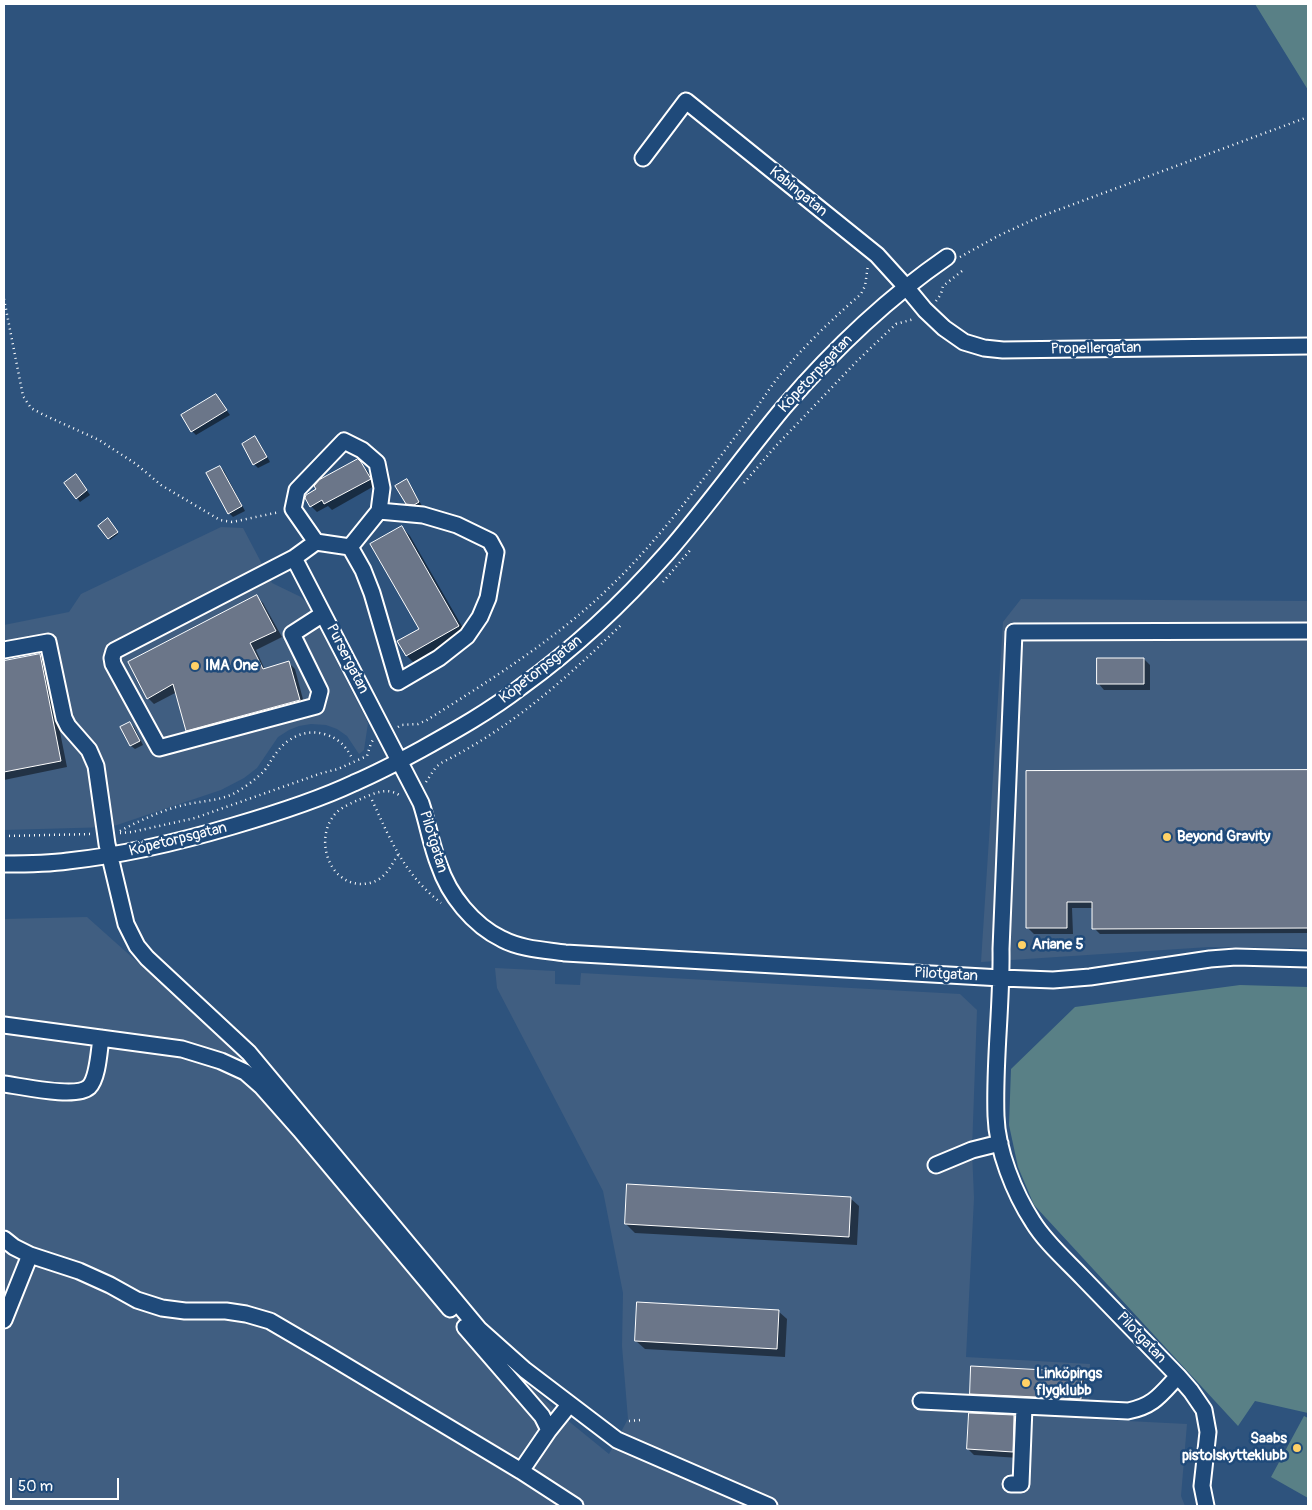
<!DOCTYPE html>
<html>
<head>
<meta charset="utf-8">
<style>
  body { margin:0 }
  #map { position:relative; width:1312px; height:1510px; overflow:hidden; background:#2e537d; font-family:Pangolin,sans-serif }
  canvas { display:block }
  .frame { position:absolute; inset:0; border:5px solid #fff; pointer-events:none }
  .scale { position:absolute; left:10px; top:1478px; width:109px; height:22px; box-sizing:border-box; border:2px solid #fff; border-top:0; padding-left:6px; font-size:15px; line-height:18px; white-space:nowrap; color:#fff; -webkit-text-stroke:4px #1f4a7a; paint-order:stroke }
</style>
</head>
<body>
<div id="map">
<canvas width="1312" height="1510"></canvas>
<div class="frame"></div>
<div class="scale">50 m</div>
</div>
<script>
const ctx = document.querySelector('canvas').getContext('2d');
ctx.lineJoin = 'round';
function fill(path, color) { ctx.fillStyle = color; ctx.fill(path, 'evenodd'); }
function stroke(path, color, width, dash) { ctx.strokeStyle = color; ctx.lineWidth = width; ctx.lineCap = dash ? 'butt' : 'round'; ctx.setLineDash(dash || []); ctx.stroke(path); }
function write(font, color, halo, rows, align = 'center') {
  ctx.font = font + ' Pangolin,sans-serif'; ctx.lineWidth = 5; ctx.setLineDash([]); ctx.textBaseline = 'middle'; ctx.strokeStyle = halo; ctx.fillStyle = color; for (const [text, x, y, turn = 0] of rows) {
    ctx.save(); ctx.translate(x, y); ctx.rotate((+turn || 0) * Math.PI / 180); ctx.textAlign = isNaN(turn) ? turn : align; if (halo) ctx.strokeText(text, 0, 0); ctx.fillText(text, 0, 0); ctx.restore();
  }
}
const built = new Path2D(`
  M221,527L243,528L272,583L301,597L307,603L368,723L364,750L359,754L347,736L337,729L326,725L311,724L299,726L289,730L278,737L257,768L244,778L221,790L111,827L4,830V625L69,612L81,594Z
  M1021,599L1308,601V948L1209,947L981,962L1003,622Z
  M87,917L246,1059L475,1332L561,1415L609,1454L628,1419L622,1346L623,1293L603,1191L497,988L495,968L555,971V984L580,985L581,973L960,994L977,1010L972,1150L974,1198L966,1357L1090,1364L1088,1419L1187,1424L1181,1496L1185,1506H4V919Z`);
const green = new Path2D(`
  M1255,4H1308V90Z
  M1240,985L1308,987V1413L1255,1401L1238,1426L1034,1205L1018,1167L1009,1125L1011,1069L1075,1007Z
  M1304,1416L1308,1418V1498L1271,1477Z`);
const shadow = new Path2D(`
  M216,395L230,415L196,435L192,431Z
  M255,438L259,442L270,462L258,468L254,464Z
  M358,461L367,470L376,485L332,510L328,506L317,512L311,506Z
  M220,467L224,471L245,511L233,517L229,513Z
  M80,480L90,495L80,502L77,498Z
  M406,481L410,485L422,506L419,508H411L407,503Z
  M109,522L118,534L110,540L109,538Z
  M402,527L410,536L467,635L415,664L407,656L399,642L420,630Z
  M257,597L263,603L282,637L256,650L265,670L289,663L295,669L305,707L193,737L187,731L177,692L154,704L148,698Z
  M40,655L46,662L67,767L4,780V662Z
  M1144,659L1150,665V690H1104L1098,683Z
  M130,723L134,727L143,745L135,749L131,746Z
  M1308,771V933L1100,934L1094,928V908H1072L1073,934H1034L1028,928L1027,772Z
  M850,1198L859,1206L857,1245L635,1233L626,1224Z
  M778,1311L787,1319L785,1357L645,1349L636,1341Z
  M1082,1373L1084,1375L1082,1400L972,1395L971,1393Z
  M1014,1416L1020,1422L1019,1458L974,1455L968,1449Z`);
const building = new Path2D(`
  M216,394L227,410L191,432L181,415Z
  M255,436L267,457L253,465L242,444Z
  M358,459L361,462L371,479L324,504L322,500L310,507L305,498L306,495L316,489L314,486L319,480Z
  M220,466L242,506L228,514L206,473Z
  M76,474L87,490L76,499L64,483Z
  M407,479L419,502L414,505L406,504L395,486Z
  M108,518L118,532L108,539L98,526Z
  M402,526L459,626L406,656L397,641L419,629L370,544Z
  M257,595L276,631L250,643L263,669L289,661L300,700L186,731L173,684L147,699L128,662Z
  M40,654L61,761L4,772V661Z
  M1097,658H1144V684H1097Z
  M130,722L140,741L130,746L120,727Z
  M1308,770V928L1092,929V902H1067V928H1026V771Z
  M627,1184L851,1197L849,1237L625,1224Z
  M637,1302L779,1310L777,1349L635,1341Z
  M971,1366L1082,1372L1081,1399L970,1394Z
  M969,1413L1014,1415L1013,1452L967,1449Z`);
const path = new Path2D(`
  M960,257L998,236L1039,217L1308,117
  M4,299L23,396L31,408L44,415L99,440L136,464L161,485L220,520L232,522L280,512
  M936,301L941,294L943,286L962,271
  M744,483L775,447L857,361L896,324L914,319
  M663,582L692,548
  M398,727L401,725L418,724L427,720C492,679 558,638 613,584C664,534 707,474 750,417C759,405 767,392 776,380C801,349 831,320 861,294L865,286L868,265
  M426,782L436,767L441,763C511,728 565,680 621,625
  M372,800C391,841 404,874 441,903
  M120,831C141,820 162,810 184,805C200,801 218,801 233,794C244,788 255,780 264,771C269,765 272,758 277,752C288,737 306,729 324,734C338,738 345,745 352,758
  M120,833L132,832L195,818L322,773L338,769L367,756L371,743L373,740
  M4,836L92,834
  M398,855C393,862 389,871 382,877C376,882 368,884 361,884C327,883 314,836 336,813C343,806 354,802 363,798C375,793 387,787 399,795L401,794
  M629,1421L641,1420`);
const minor = new Path2D(`
  M643,158L686,101L877,255L906,287L925,310L944,328L964,342L984,348L1003,350L1308,346
  M316,542L294,558L114,651L112,658L113,664L159,748L316,706L320,691L292,634L323,614
  M350,547L379,511L382,488L377,463L362,450L344,441L297,490L293,509L316,542L350,547L363,570L372,593L398,682L439,658L467,636L480,617L488,598L496,552L490,541L457,525L423,515L379,511
  M294,558L421,803C428,824 431,845 439,865C449,895 473,925 502,939C521,949 544,950 565,953L1001,978L1053,980L1090,977L1210,959L1236,957L1308,959
  M4,650L48,642L64,718L68,726L89,750L96,766L107,844L126,924L137,946L147,958L249,1053L479,1329L525,1370L617,1440L769,1506
  M4,864C25,864 47,864 68,861C124,855 179,842 233,826C274,814 316,801 354,783C377,773 400,761 422,749C456,730 490,711 521,687C575,648 623,603 667,553C708,506 744,455 784,407C832,351 886,299 947,257
  M4,1025L182,1049L221,1061L245,1072L262,1087L300,1130L450,1309
  M4,1084C21,1086 76,1099 89,1087C98,1078 99,1051 101,1038
  M936,1165L972,1150L1000,1143
  M4,1239L14,1247L30,1255L79,1271L110,1285L137,1300L162,1308L185,1311H226L246,1314L270,1321L323,1352L521,1471L575,1506
  M4,1320L30,1255
  M465,1327L542,1416L549,1430L521,1471
  M921,1401L1128,1411C1154,1406 1161,1394 1178,1376
  M549,1430L569,1405
  M1011,1484H1021L1024,1407
  M1206,1506L1202,1486L1208,1432L1204,1410L1191,1391L1178,1376C1146,1343 1115,1311 1083,1278C1066,1260 1046,1243 1033,1222C1014,1193 997,1150 996,1116C994,1060 1002,1005 1001,949L1014,632L1308,631`);
const markers = [
  [195,666,5,"#ffd166"],
  [1167,837,5,"#ffd166"],
  [1022,945,5,"#ffd166"],
  [1026,1383,5,"#ffd166"],
  [1297,1448,5,"#ffd166"]
];
const streetNames = [
  ["Kabingatan",798,192,39],
  ["Propellergatan",1096,349,-1],
  ["Köpetorpsgatan",816,374,-47],
  ["Pursergatan",347,659,63],
  ["Köpetorpsgatan",541,670,-38],
  ["Köpetorpsgatan",178,840,-14],
  ["Pilotgatan",433,842,73],
  ["Pilotgatan",946,975,3],
  ["Pilotgatan",1141,1338,46]
];
const poiNames = [
  ["IMA One",205,666],
  ["Beyond Gravity",1177,837],
  ["Ariane 5",1032,945],
  ["Linköpings",1036,1374],
  ["flygklubb",1036,1391],
  ["Saabs",1287,1439,"right"],
  ["pistolskytteklubb",1287,1456,"right"]
];
fill(built, '#405e81');
fill(green, '#598086');
fill(shadow, '#0007');
fill(building, '#6b7689');
stroke(building, '#fff', 1);
stroke(minor, '#fff', 19);
stroke(path, '#fff', 2.5, [1, 4]);
stroke(minor, '#1f4a7a', 15);
for (const [x, y, r, color] of markers) { const dot = new Path2D(); dot.arc(x, y, r, 0, 2 * Math.PI); ctx.fillStyle = color; ctx.fill(dot); stroke(dot, '#1f4a7a', 2); }
write('15px', '#fff', '#1f4a7a', streetNames);
write('bold 15px', '#fff', '#1f4a7a', poiNames, 'left');
</script>
</body>
</html>
